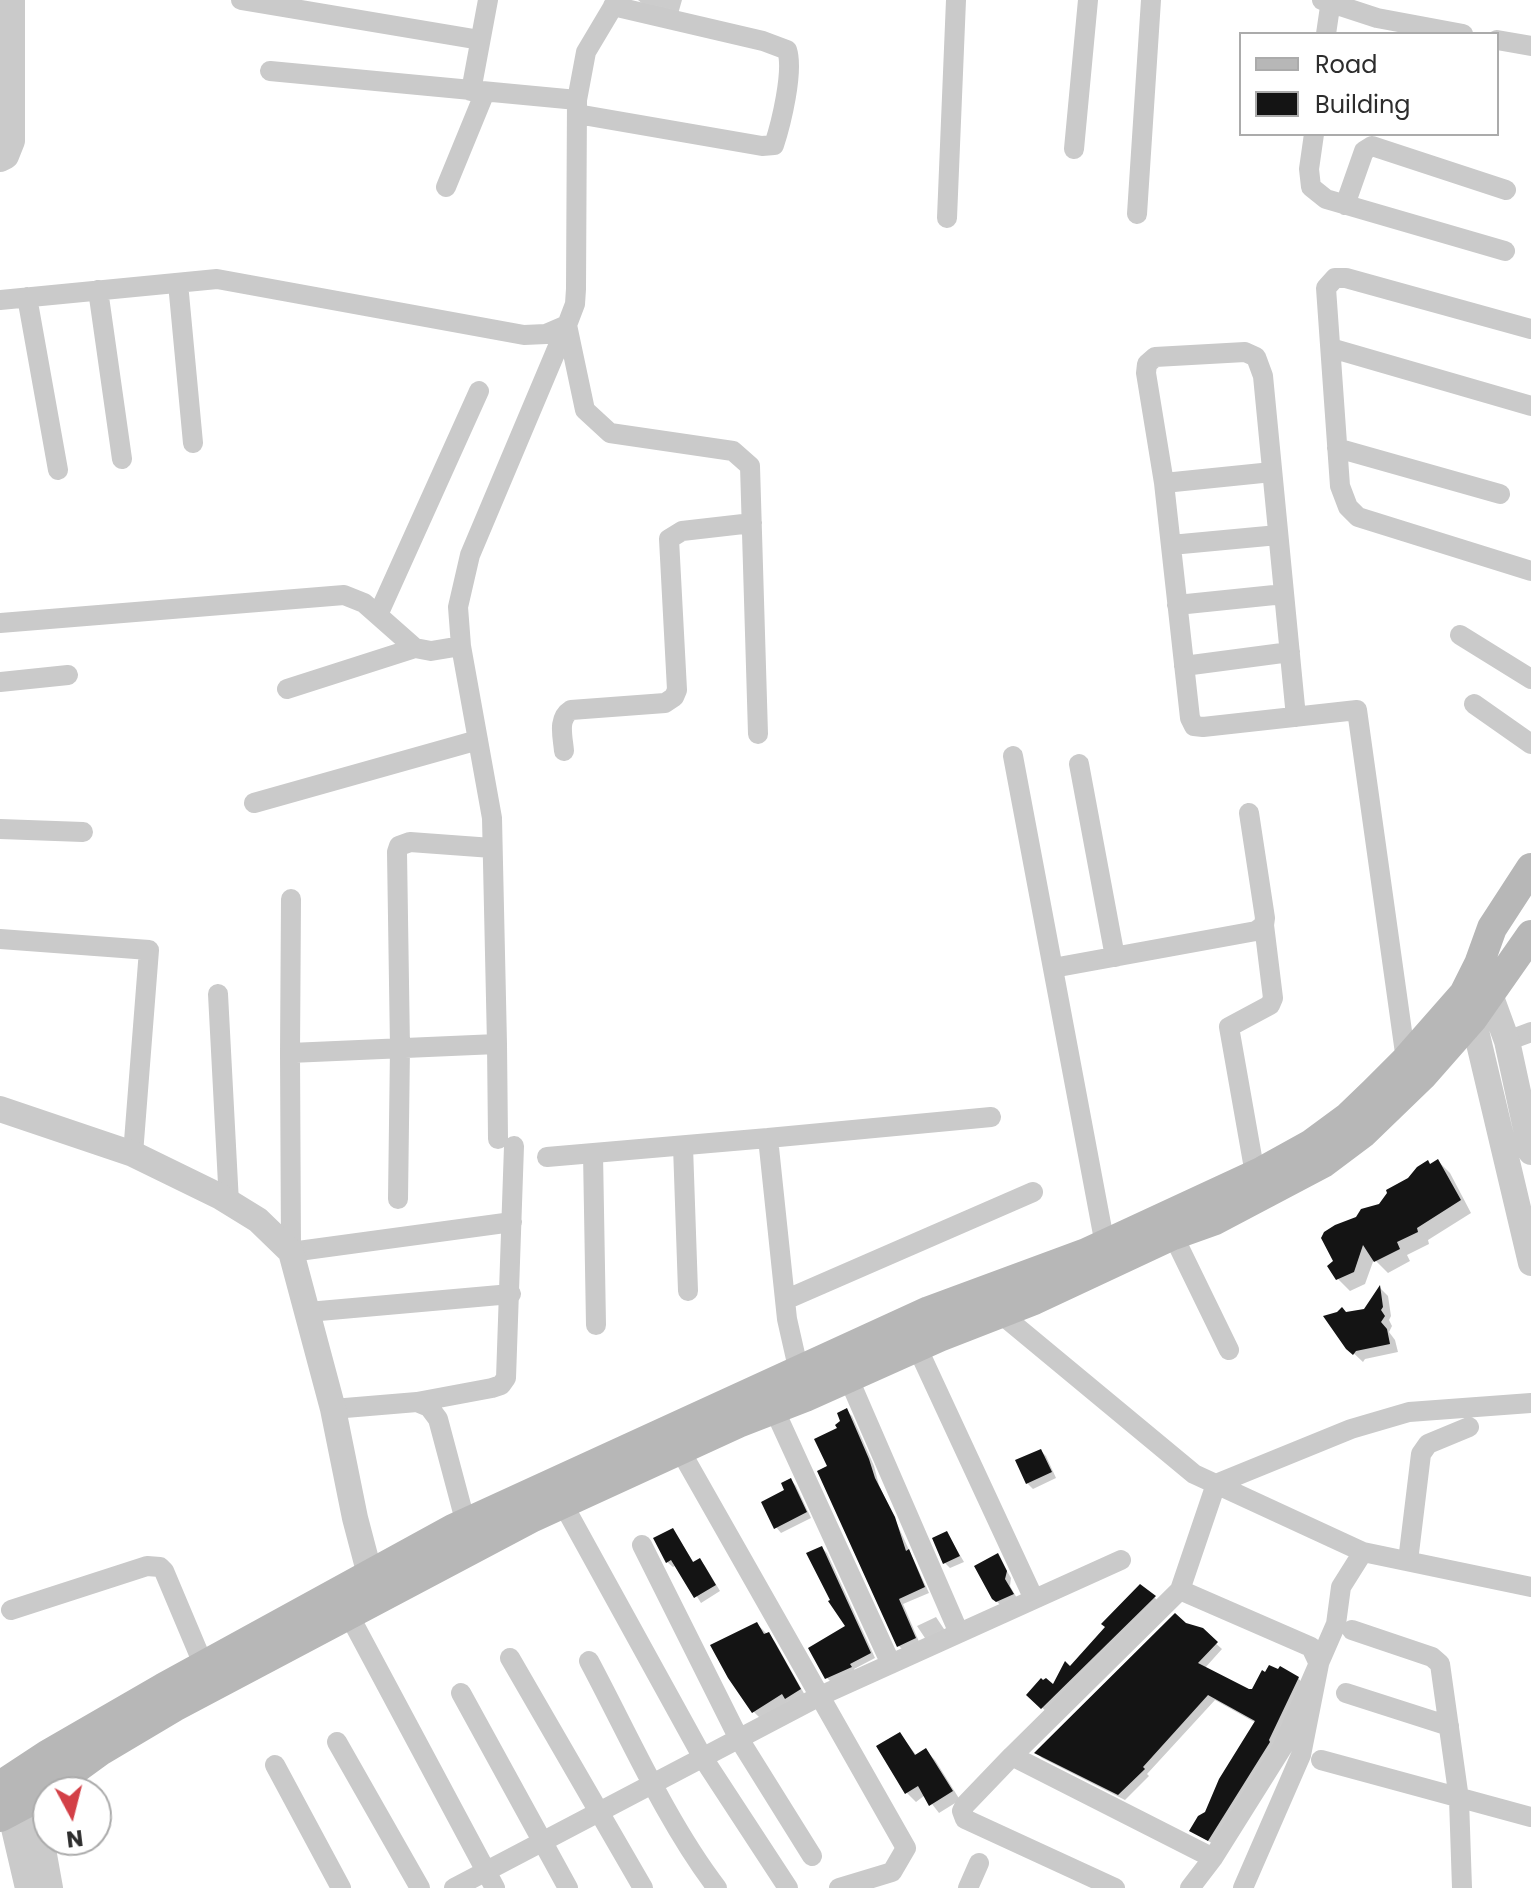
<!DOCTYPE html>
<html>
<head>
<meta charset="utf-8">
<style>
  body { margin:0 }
  #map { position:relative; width:1531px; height:1888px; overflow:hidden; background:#fff; font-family:Poppins,sans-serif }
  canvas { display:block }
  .legend { position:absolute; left:1239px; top:32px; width:260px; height:104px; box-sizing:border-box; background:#fff; border:2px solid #ababab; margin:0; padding:10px 14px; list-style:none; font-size:24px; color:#2d2d2d }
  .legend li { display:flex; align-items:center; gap:16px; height:40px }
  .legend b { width:40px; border:2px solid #ababab }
  .north { position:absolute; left:32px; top:1776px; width:80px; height:80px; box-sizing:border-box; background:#fff; border:2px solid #ababab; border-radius:50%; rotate:173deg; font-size:22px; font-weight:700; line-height:32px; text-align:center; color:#2d2d2d }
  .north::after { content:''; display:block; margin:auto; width:28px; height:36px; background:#d34047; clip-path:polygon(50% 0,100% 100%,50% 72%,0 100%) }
</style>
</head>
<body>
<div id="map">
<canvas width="1531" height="1888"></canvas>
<ul class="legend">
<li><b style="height:10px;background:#b7b7b7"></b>Road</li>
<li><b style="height:22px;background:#141414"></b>Building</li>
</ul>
<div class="north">N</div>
</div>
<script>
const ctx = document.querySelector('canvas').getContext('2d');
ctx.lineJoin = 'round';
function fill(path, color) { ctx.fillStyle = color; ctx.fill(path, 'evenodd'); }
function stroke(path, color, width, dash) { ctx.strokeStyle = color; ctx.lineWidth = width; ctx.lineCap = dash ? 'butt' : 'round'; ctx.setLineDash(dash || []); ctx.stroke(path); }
const shadow = new Path2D(`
  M638,0H682L678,14L644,5Z
  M1438,1161L1450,1173L1471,1213L1428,1240L1429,1244L1407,1255L1410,1261L1388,1273L1374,1259L1365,1284L1350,1291L1338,1279L1380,1206Z
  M1380,1288L1388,1296L1391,1316L1389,1320L1392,1326L1389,1332L1395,1340L1398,1352L1365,1359L1363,1362L1348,1348L1346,1314L1365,1311Z
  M847,1411L852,1416L874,1466L879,1485L929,1593L903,1604L920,1644L904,1651L899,1646L830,1467L839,1429Z
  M1041,1451L1046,1456L1056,1478L1033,1489L1027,1483Z
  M791,1480L796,1486L811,1518L781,1533L776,1527Z
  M673,1530L694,1563L700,1560L705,1566L720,1591L701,1603L677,1565L673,1567L667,1562Z
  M947,1533L964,1562L950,1568L945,1563Z
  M822,1548L827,1553L875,1658L854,1669L856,1672L832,1683L827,1678L848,1626Z
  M998,1556L1011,1578L1010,1586L1018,1600L1000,1605L994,1598Z
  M1148,1591L1160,1603L1048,1713L1028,1695L1054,1687Z
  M936,1617L946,1632L927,1641L917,1626Z
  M757,1624L775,1642L806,1697L761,1719L754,1712Z
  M1184,1625L1202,1631L1222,1649L1204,1669L1248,1691L1298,1678L1303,1684L1273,1747L1215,1845L1191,1831L1206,1814L1256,1723L1215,1700L1147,1774L1149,1776L1125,1800L1042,1758L1037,1753Z
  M900,1734L917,1756L926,1751L935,1760L960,1800L939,1813L925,1795L916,1802L907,1793Z`);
const building = new Path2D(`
  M1438,1159L1461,1200L1417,1228L1418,1232L1397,1242L1400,1249L1374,1262L1363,1245L1354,1272L1336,1280L1327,1266L1333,1261L1321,1238L1324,1232L1335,1225L1356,1217L1361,1209L1379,1204L1387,1193L1386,1190L1408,1178L1417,1167L1428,1160L1430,1164Z
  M1380,1285L1383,1307L1381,1310L1385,1316L1381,1322L1387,1329L1390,1344L1356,1351L1353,1355L1346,1349L1323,1316L1337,1312L1342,1307L1346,1312L1364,1309Z
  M847,1408L869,1459L875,1478L895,1517L906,1551L909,1549L925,1587L899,1599L916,1638L897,1647L817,1471L827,1466L814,1439L837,1428L835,1425L840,1421L837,1413Z
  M1041,1449L1052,1472L1026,1484L1015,1460Z
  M791,1478L807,1512L774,1529L761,1502L784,1490L781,1483Z
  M673,1528L693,1562L700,1558L716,1585L694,1598L671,1560L666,1563L653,1538Z
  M947,1531L960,1556L943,1564L932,1538Z
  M822,1546L871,1653L850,1664L852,1667L825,1679L808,1648L845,1626L828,1601L830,1600L806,1553Z
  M998,1553L1007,1571L1005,1579L1014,1594L996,1602L992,1599L974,1566Z
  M1140,1584L1156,1596L1041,1709L1026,1695L1041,1678L1043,1680L1046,1678L1053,1684L1065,1661L1070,1666L1105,1627L1101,1624Z
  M1175,1613L1186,1623L1203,1628L1218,1642L1198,1663L1249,1689H1252L1262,1670L1265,1672L1269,1665L1278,1669L1280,1666L1299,1677L1269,1740L1270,1742L1208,1841L1189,1831L1198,1816L1205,1812L1219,1779L1255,1721L1208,1695L1143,1767L1145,1769L1118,1795L1034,1753Z
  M757,1622L764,1634L769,1632L801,1689L785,1699L782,1694L752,1713L728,1678L710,1645Z
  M900,1732L915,1755L926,1748L953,1791L929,1806L918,1786L905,1794L876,1746Z`);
const minor = new Path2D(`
  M241,0L480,40
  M1322,0L1377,18L1463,34
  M1326,34L1331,0
  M1497,40L1531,46
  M270,71L577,100
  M471,91L488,0
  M577,114L762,146L774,145C781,124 794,71 787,50L763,41L613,6
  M1314,134L1309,169L1311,187L1326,199L1505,251
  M1074,149L1088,0
  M446,187L485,92
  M1345,205L1364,151L1372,146L1506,190
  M1137,214L1151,0
  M947,218L956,0
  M178,283L193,443
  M98,290L122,459
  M27,297L58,470
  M0,300L217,279L524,335L546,334L567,325L575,304L576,289L577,100L586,52L617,0
  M567,325L585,410L610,433L733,451L750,466L758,734
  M1531,329L1346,278H1335L1326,288L1340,486L1348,507L1358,517L1531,571
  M1331,348L1531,406
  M1337,448L1500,494
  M1164,483L1272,472
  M1171,545L1278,535
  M1177,605L1284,594
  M378,615L479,391
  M0,623L344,595L364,603L415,648L431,651L461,646
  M1460,635L1531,679
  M1184,666L1290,652
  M0,682L68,675
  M287,689L415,648
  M1474,704L1531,744
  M1296,717L1263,376L1256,357L1245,352L1155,357L1147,364L1146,373L1164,483L1190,718L1194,726L1203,727L1357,710L1406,1060
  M564,751C563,737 557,719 571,710L665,703L674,697L677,690L669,539L682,531L752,523
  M1013,756L1105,1245
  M1079,764L1115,957
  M254,803L478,740
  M0,829L83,832
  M0,939L149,950L133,1154
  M1053,968L1256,931L1264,925L1265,918L1249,813
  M218,994L229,1203
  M1507,1041L1531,1032
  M497,1044L492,818L461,646L458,607L470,555L567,325
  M290,1053L291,899
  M768,1138L991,1117
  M498,1139L497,1044L290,1053L291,1252L512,1222
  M683,1146L688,1291
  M593,1153L596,1325
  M547,1157L768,1138L787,1319L799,1372
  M1255,1174L1229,1027L1270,1005L1273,998L1264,925
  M398,1199L400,1048L397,852L399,846L410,842L492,848
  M1173,1235L1229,1350
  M785,1300L1033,1192
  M308,1312L511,1294
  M1001,1314L1194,1474L1363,1552L1531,1587
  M917,1347L1034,1599
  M848,1377L959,1633
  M417,1402L492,1388L501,1385L506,1378L514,1146
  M333,1409L417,1402L429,1407L438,1419L466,1524
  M774,1409L891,1664
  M680,1450L906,1848L892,1872L839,1888
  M563,1504L703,1758L788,1888
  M642,1545L739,1739L812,1856
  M1408,1561L1421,1454L1428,1444L1469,1427
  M11,1610L147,1566L160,1567L164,1571L204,1666
  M349,1615L495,1888
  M1352,1630L1432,1657L1440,1664L1459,1799L1462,1888
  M510,1658L643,1888
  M589,1661C628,1734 667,1823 717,1888
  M461,1693L568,1888
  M1346,1693L1449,1726
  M337,1742L420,1888
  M1012,1756L1180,1590
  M1321,1760L1531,1817
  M275,1765L341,1888
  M454,1888L820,1696L1121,1560
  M968,1888L979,1863
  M1115,1888L965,1819L962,1811L965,1805L1012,1756L1213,1858
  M1190,1888L1213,1858L1282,1748L1336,1624L1341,1587L1363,1552
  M1243,1888L1301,1755L1319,1664L1311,1647L1180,1590L1216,1484L1351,1429L1409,1412L1531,1403`);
const tertiary = new Path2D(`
  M0,159L6,156L12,141V0
  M1484,978L1507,1041L1531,1152
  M1467,1003L1473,1018L1531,1263
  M0,1109L133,1154L219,1196L258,1220L291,1252L333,1409L355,1518L375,1594
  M28,1784L34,1799L50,1888
  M6,1794L28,1888`);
const secondary = new Path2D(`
  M0,1786L47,1755L163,1688L453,1529L929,1311L1086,1253L1263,1171L1310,1145L1348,1117L1374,1092L1406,1060L1464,994L1479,964L1492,928L1531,868
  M0,1817L34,1799L100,1751L174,1707L533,1517L738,1423L805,1397L939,1337L1034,1300L1173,1235L1215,1220L1323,1163L1363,1133L1422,1076L1473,1018L1531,935`);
fill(shadow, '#0003');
fill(building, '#141414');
stroke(minor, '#cacaca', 20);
stroke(tertiary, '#cacaca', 26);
stroke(secondary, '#b7b7b7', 30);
</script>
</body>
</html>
